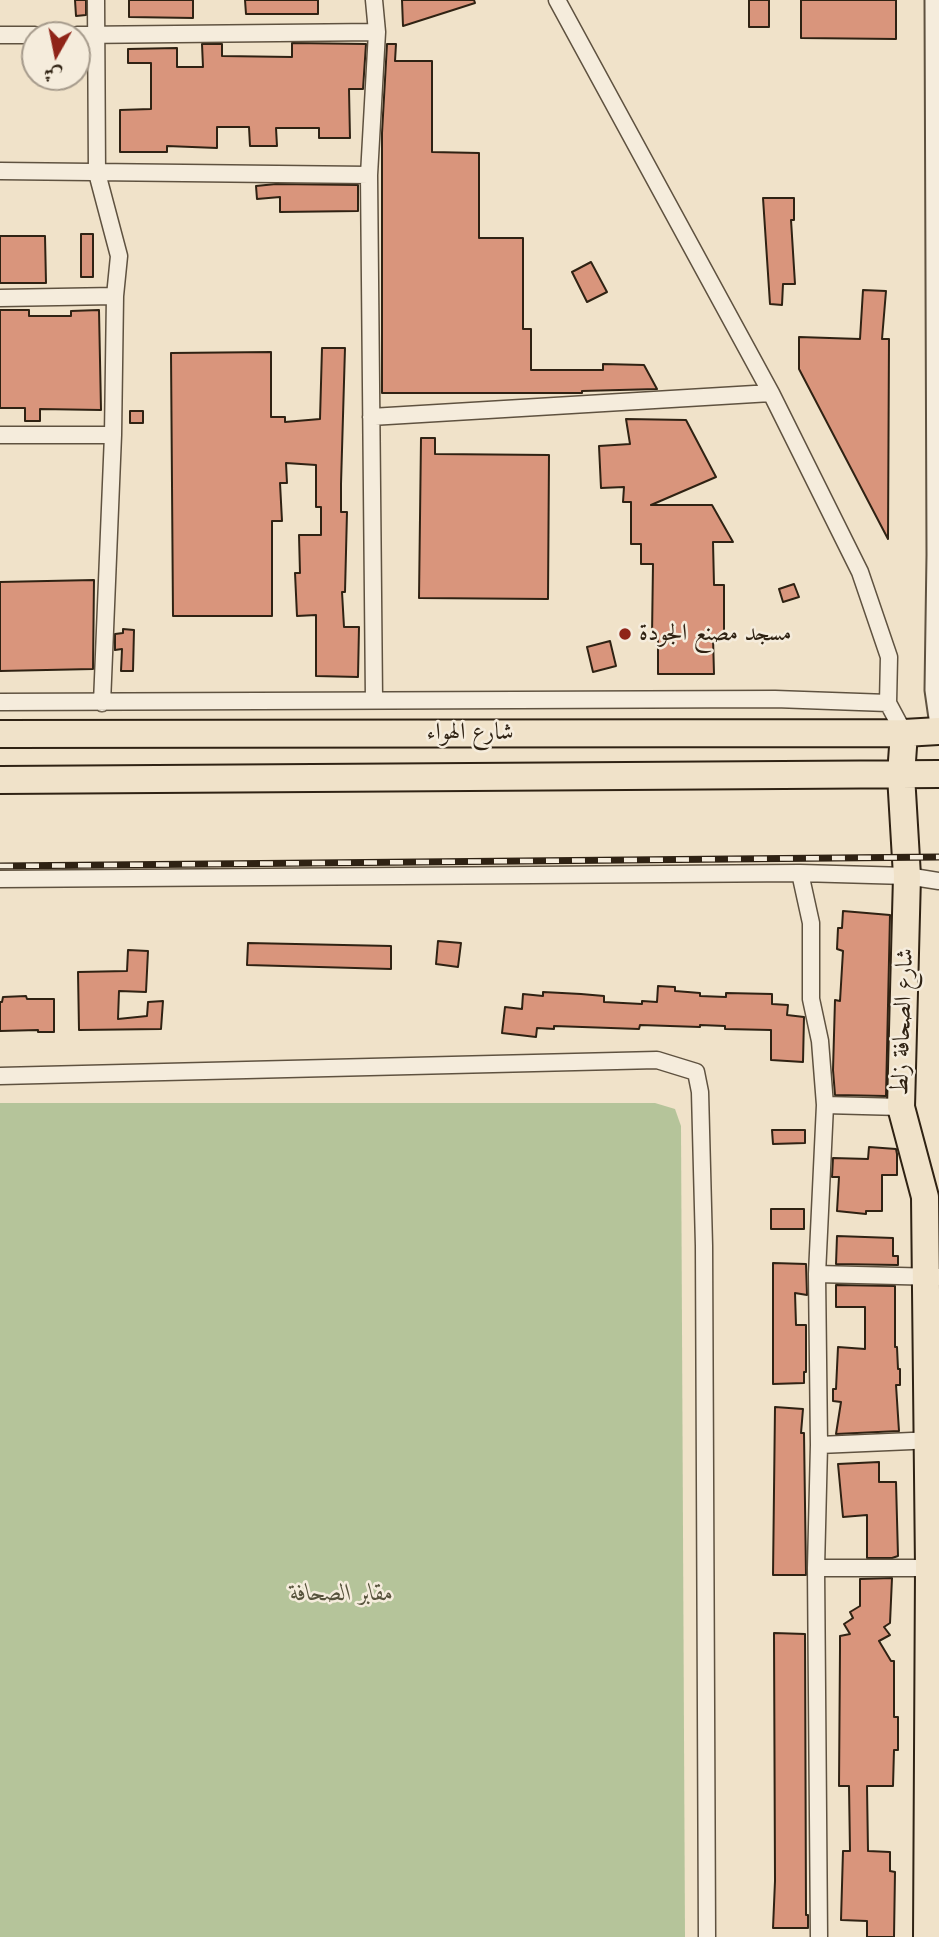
<!DOCTYPE html>
<html>
<head>
<meta charset="utf-8">
<style>
  body { margin:0 }
  #map { position:relative; width:939px; height:1937px; overflow:hidden; background:#f0e2c9; font-family:Cardo,Amiri,serif }
  canvas { display:block }
  .north { position:absolute; left:21px; top:21px; width:70px; height:70px; box-sizing:border-box; background:#f5ecdc; border:2px solid #a69b8c; border-radius:50%; rotate:189deg; font-size:19px; font-weight:700; line-height:28px; text-align:center; color:#2f2213 }
  .north::after { content:''; display:block; margin:auto; width:24px; height:32px; background:#8f2418; clip-path:polygon(50% 0,100% 100%,50% 72%,0 100%) }
</style>
</head>
<body>
<div id="map">
<canvas width="939" height="1937"></canvas>
<div class="north">ش</div>
</div>
<script>
const ctx = document.querySelector('canvas').getContext('2d');
ctx.lineJoin = 'round';
function fill(path, color) { ctx.fillStyle = color; ctx.fill(path, 'evenodd'); }
function stroke(path, color, width, dash) { ctx.strokeStyle = color; ctx.lineWidth = width; ctx.lineCap = dash ? 'butt' : 'round'; ctx.setLineDash(dash || []); ctx.stroke(path); }
function write(font, color, halo, rows, align = 'center') {
  ctx.font = font + ' Cardo,Amiri,serif'; ctx.lineWidth = 5; ctx.setLineDash([]); ctx.textBaseline = 'middle'; ctx.strokeStyle = halo; ctx.fillStyle = color; for (const [text, x, y, turn = 0] of rows) {
    ctx.save(); ctx.translate(x, y); ctx.rotate((+turn || 0) * Math.PI / 180); ctx.textAlign = isNaN(turn) ? turn : align; if (halo) ctx.strokeText(text, 0, 0); ctx.fillText(text, 0, 0); ctx.restore();
  }
}
const green = new Path2D(`
  M0,1103H655L675,1109L681,1126L685,1937H0Z`);
const building = new Path2D(`
  M75,0H86V15L76,16Z
  M129,0H193V18L129,17Z
  M245,0H318V14H246Z
  M402,0H474L475,3L403,26Z
  M749,0H769V27H749Z
  M801,0H896V39L801,38Z
  M292,43L366,44L363,89H349L350,138H319V128H276L277,146H250L249,127H217V148L167,146V152H120V110L151,109V63H128V49L177,48V67H203L202,44H222V56L292,57Z
  M387,44H396L395,61H432V152L479,153V238H523V329H531V370H603V364L644,365L657,389L582,391V393H382V133Z
  M276,184L358,185V211L280,212V197L257,199L256,186Z
  M763,198H794V220H791L795,284H783L782,305L770,304Z
  M81,234H93V277H81Z
  M0,236H45L46,283H0Z
  M591,262L607,292L587,302L572,272Z
  M863,290L886,291L882,339H889L888,539L799,369V337L860,339Z
  M0,310H29V316H71V311L99,310L101,410L40,409V421H25V408H0Z
  M322,348H345L341,484V512H347L345,592H342L344,627H359L358,677L316,676V615L297,616L295,573H300L299,535H321V507H316V465L286,463L287,483H280L282,521H272V616H173L171,353L271,352V417H285V422L320,419Z
  M130,411H143V423H130Z
  M626,419L686,420L716,477L651,505H712L733,542H713L714,585H724V637H713L714,674H658V636H652L653,564H641V544H631V502H623L624,487L601,488L599,446L630,444Z
  M421,438H435V454L549,455L548,599L419,598Z
  M94,580L93,669L0,671V582Z
  M794,584L799,597L783,602L779,589Z
  M123,629L134,630L133,671H121L122,649L115,650V634L123,633Z
  M610,641L616,666L593,672L587,647Z
  M843,911L890,915L886,1096L835,1095L833,1070L835,1000L840,1001L843,951L837,949L838,928H842Z
  M438,941L461,943L458,967L436,964Z
  M248,943L391,946V969L247,965Z
  M128,950L148,951L146,992L119,991L118,1019L147,1016L148,1002L163,1001L161,1029L79,1030L78,972L127,971Z
  M658,986L675,987V991L700,993V996L726,997V993L772,994V1004L788,1005L787,1015L804,1017L803,1062L771,1060V1030L725,1029V1026L700,1025V1027L640,1025L639,1029L554,1026V1029L537,1028L536,1037L502,1033L505,1007L522,1009L523,994L543,996V992L581,994L604,996V1002L642,1004V1001L657,1002Z
  M26,996L27,999H54V1032H38V1030L0,1031V1002H2L3,997Z
  M772,1130H805V1143L773,1144Z
  M869,1147L896,1149L897,1154V1175H882V1211H866V1214L837,1211L839,1177H832L833,1158L868,1159Z
  M771,1209H804V1229H771Z
  M837,1236L893,1238V1256H898V1265L836,1264Z
  M773,1263L806,1264L807,1295L795,1293L796,1325H806V1372H804V1383L773,1384Z
  M836,1285L895,1286V1347H897L898,1369H900V1385H896L899,1431L836,1434L841,1402L833,1401V1389H836L838,1347L865,1349V1307H836Z
  M775,1407L803,1409L801,1433H804L806,1575H773Z
  M879,1462V1482H896L898,1556L892,1558H867V1515L843,1517L838,1464Z
  M892,1578L890,1623L884,1627L890,1635L879,1641L891,1661H894V1717H898V1750H894L893,1786H867L868,1851L890,1852V1871L895,1872L894,1937H867V1921L841,1920L843,1851H850L849,1786H839L840,1649V1636L850,1634L844,1624L853,1618L850,1612L860,1606V1579Z
  M774,1633L805,1634L806,1915H808V1928H773L775,1881Z`);
const minor = new Path2D(`
  M96,0L97,173L119,256L115,296L113,435L102,703
  M557,0L771,393L860,572L889,657L888,703L904,733
  M0,35H35
  M77,35L377,32
  M0,171L369,175
  M0,298L115,296
  M371,417L771,393
  M0,435H113
  M374,700L369,175L377,32L374,0
  M0,702L775,699L888,703
  M800,873L811,923V999L820,1041L825,1105L817,1274L819,1445L816,1568L819,1937
  M0,879L800,873L907,876L939,881
  M0,1076L657,1060L696,1072L700,1092L704,1246L707,1937
  M825,1105L901,1107
  M817,1274L939,1277
  M819,1445L935,1440
  M816,1568H937`);
const tertiary = new Path2D(`
  M935,0L937,555L935,690L939,718`);
const trunk = new Path2D(`
  M904,733L901,775L907,876L901,1107L925,1197L929,1568L927,1937
  M0,734L904,733L939,731
  M0,780L939,774`);
const rail = new Path2D(`
  M0,866L939,857`);
const markers = [
  [625,634,7,"#8f2418"]
];
const poiNames = [
  ["مسجد مصنع الجودة",639,634]
];
const streetNames = [
  ["شارع الهواء",470,733],
  ["شارع الصحافة زلط",904,1022,-88]
];
const parkNames = [
  ["مقابر الصحافة",342,1594]
];
fill(green, '#b5c49a');
fill(building, '#d9957c');
stroke(building, '#2f2213', 2);
stroke(minor, '#5f5240', 19);
stroke(tertiary, '#5f5240', 23);
stroke(trunk, '#2f2213', 30);
stroke(minor, '#f5ecdc', 16);
stroke(tertiary, '#f5ecdc', 19);
stroke(trunk, '#f0e2c9', 26);
stroke(rail, '#2f2213', 7);
stroke(rail, '#f5ecdc', 4.5, [13]);
for (const [x, y, r, color] of markers) { const dot = new Path2D(); dot.arc(x, y, r, 0, 2 * Math.PI); ctx.fillStyle = color; ctx.fill(dot); stroke(dot, '#f5ecdc', 2.5); }
write('24px', '#2f2213', '#f5ecdc', poiNames, 'left');
write('24px', '#2f2213', '#f5ecdc', streetNames);
write('italic 24px', '#57533c', '#f5ecdc', parkNames);
</script>
</body>
</html>
